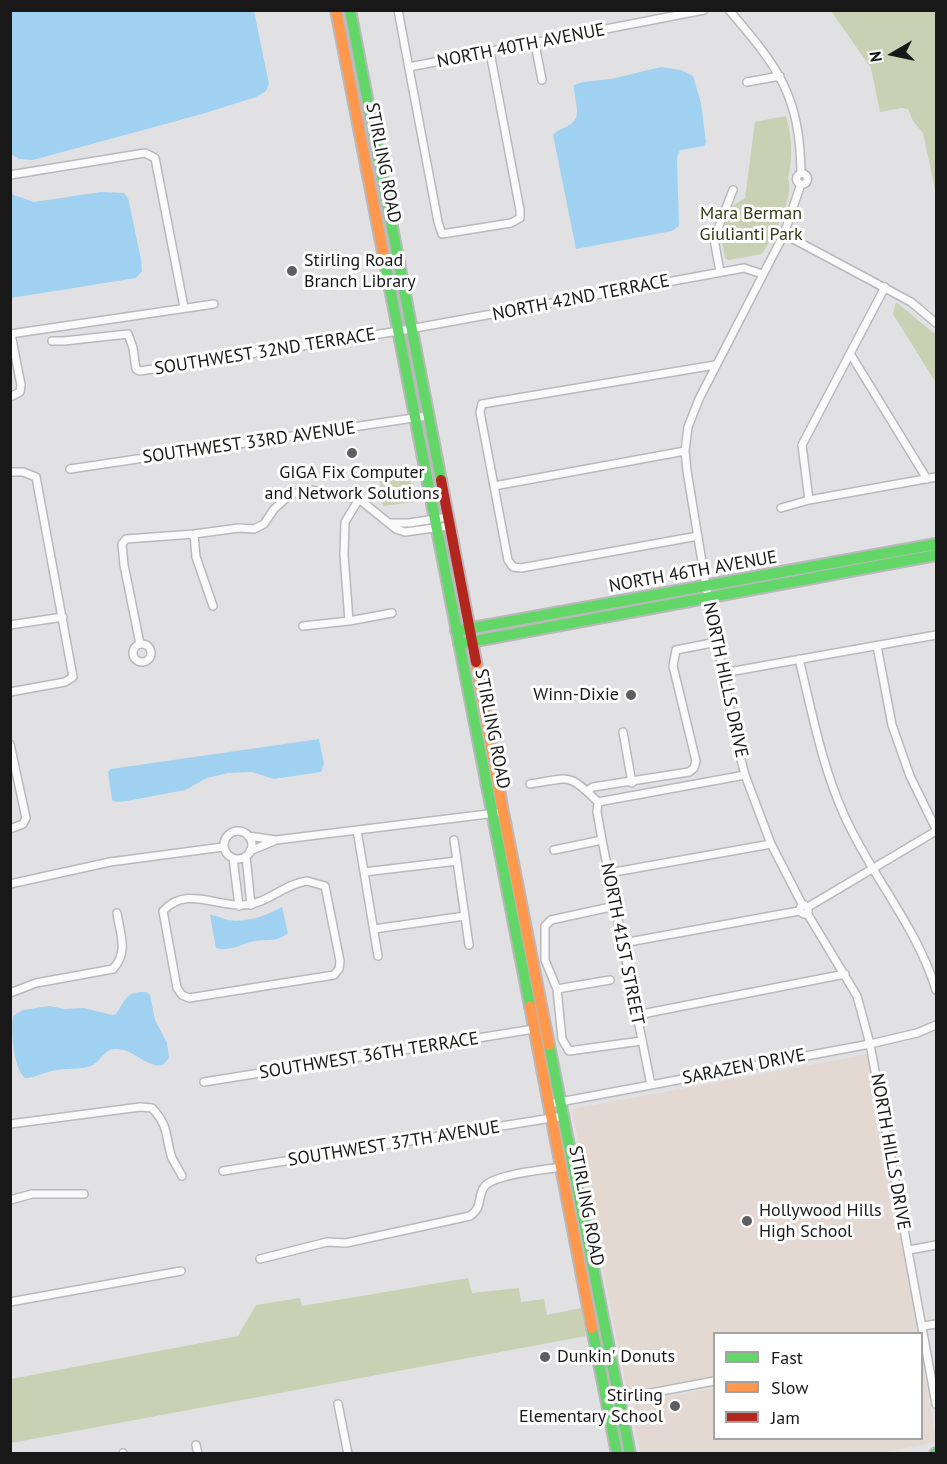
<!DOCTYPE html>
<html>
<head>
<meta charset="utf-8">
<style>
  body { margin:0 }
  #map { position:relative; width:947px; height:1464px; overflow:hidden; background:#e1e1e4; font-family:"PT Sans",sans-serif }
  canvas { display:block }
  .frame { position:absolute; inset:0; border:12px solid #181819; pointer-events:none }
  .legend { position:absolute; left:713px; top:1332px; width:210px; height:108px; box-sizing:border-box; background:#fff; border:2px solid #a3a3a3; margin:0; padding:8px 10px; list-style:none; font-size:18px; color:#181819 }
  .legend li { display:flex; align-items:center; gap:12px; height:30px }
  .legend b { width:30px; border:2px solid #a3a3a3 }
  .north { position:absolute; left:863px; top:24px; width:60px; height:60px; -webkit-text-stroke:4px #fff; paint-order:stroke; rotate:261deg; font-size:16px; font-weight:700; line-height:24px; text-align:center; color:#181819 }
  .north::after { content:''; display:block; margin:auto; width:21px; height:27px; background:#181819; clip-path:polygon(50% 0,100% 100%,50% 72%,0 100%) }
</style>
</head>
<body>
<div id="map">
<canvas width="947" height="1464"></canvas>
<div class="frame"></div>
<ul class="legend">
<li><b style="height:8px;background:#63d668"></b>Fast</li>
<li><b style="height:8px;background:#ff974d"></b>Slow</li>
<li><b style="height:8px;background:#b3261e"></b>Jam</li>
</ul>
<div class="north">N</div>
</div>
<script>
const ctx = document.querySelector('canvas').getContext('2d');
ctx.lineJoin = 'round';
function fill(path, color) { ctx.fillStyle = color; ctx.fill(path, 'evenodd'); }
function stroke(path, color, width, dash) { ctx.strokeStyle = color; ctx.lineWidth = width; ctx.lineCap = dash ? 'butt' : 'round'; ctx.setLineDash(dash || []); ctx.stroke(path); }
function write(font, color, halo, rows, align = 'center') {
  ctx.font = font + ' "PT Sans",sans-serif'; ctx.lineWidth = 6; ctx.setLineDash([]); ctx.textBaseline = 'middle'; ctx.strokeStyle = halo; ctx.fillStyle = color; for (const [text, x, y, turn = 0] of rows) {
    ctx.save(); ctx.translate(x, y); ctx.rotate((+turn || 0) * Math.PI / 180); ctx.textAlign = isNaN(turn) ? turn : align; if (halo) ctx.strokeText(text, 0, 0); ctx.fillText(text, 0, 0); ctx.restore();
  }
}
const education = new Path2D(`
  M869,1054L920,1333L714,1334V1378L631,1393L627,1391L572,1109Z
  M922,1356L936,1442L877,1454L640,1453L632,1409L637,1402L714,1388V1438H922Z`);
const green = new Path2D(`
  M831,11H936V194L923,133L913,121L908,109L902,108L880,112L871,68Z
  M786,116C792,138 793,157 788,178C795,198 773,238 762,254L729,260L725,258L721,234L733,206L745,198L755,122Z
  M896,302L936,335V383L893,314Z
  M409,470L414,502L383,506L379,474Z
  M468,1278L472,1293L519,1288L521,1302L544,1299L547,1315L581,1308L586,1336L11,1443V1379L238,1336L256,1305L300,1298L302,1306Z`);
const water = new Path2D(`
  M11,10L254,11L269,84L266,91L256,97L202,114L33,160L19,159L11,154Z
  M661,67L681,70L693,76L701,103L706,142L704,146L680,150L677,158L679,226L672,231L576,249L553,135C559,128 568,128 573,122C582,115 573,96 574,85L583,82L611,79Z
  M101,192L124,193L128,198L141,259L142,271L136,278L11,298V194L34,202Z
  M319,739L324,764L321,772L274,779L252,772L228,773L207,778L185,790L127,801L116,802L112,800L108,772L111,769Z
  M282,907L288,933C278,942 267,939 255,941C242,944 229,952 216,948L210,915C217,915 222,919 229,920C246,923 268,915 282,907Z
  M146,992L150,995L155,1020L167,1043L169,1058L163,1065C145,1068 134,1048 115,1049C105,1049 101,1060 93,1065C81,1071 65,1067 52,1071C42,1073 35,1078 25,1078C13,1068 11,1031 13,1016L23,1010L49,1006L65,1009L84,1008L112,1015L116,1014C126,1000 125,991 146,992Z`);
const street = new Path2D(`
  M398,10L438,222L442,234L511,223L520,218V210L490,52
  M729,10C778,67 800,95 801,173
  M535,44L542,80
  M409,67L704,10
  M747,82L780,76
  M796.5 179a5.5 5.5 0 1 1 11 0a5.5 5.5 0 1 1-11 0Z
  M10,175L145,153L155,158L184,307
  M801,184L784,234L699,399L688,427L685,451L687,471L706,586L736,740L745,775L771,844L802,904
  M784,234L911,302L936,323
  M720,272L714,239L733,190
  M10,334L214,304
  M52,341H64L128,334L133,348L136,369L140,371L399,331L744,268L762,274
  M851,355L927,479
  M10,397L20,392L21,385L11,334
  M70,469L427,416
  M10,472H23L36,477L73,677L65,682L10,692
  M494,486L685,451
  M809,500L802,445L885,287
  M781,508L809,500L936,477
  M389,523H409L448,517
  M194,534L196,557L213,606
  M698,536L521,568L513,567L508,560L480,412L482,404L715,365
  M349,621L344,555L345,522L359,499
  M10,625L63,617
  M303,626L349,621L392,613
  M133 653a9 9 0 1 1 18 0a9 9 0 1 1-18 0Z
  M140,644L124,565L122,544L126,539L194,534L239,528L254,529L264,524L274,509L291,494L310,490L359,499L396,529L405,532L449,526
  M877,646L892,725L910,776L936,829
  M799,659C812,712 822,767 845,817C872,877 917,927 936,990
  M723,673L936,635
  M623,732L632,783
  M10,744L26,818L23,824L10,829
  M530,784C570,778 568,772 598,802L745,775
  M587,791L593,787L689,772L694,768L696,761L673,666L676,650L717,642
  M598,802L597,812L602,840L651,1085
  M357,830L378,956
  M224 845a14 14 0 1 1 28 0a14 14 0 1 1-28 0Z
  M248,836L276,840L496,813
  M454,840L469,945
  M554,850L602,840
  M250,851L274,841
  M246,856L251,905
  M233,858L239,906
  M364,872L457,861
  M609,873L771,844
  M307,881L325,886L340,961L339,969L334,975L189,998L182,995L177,988L163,911C186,886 214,906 242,905C267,905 283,884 307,881Z
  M10,884L110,862L223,847
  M615,906L551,920L545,926V960L557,989L562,1039L569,1051L641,1041
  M808,907L936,831
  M807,913L857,996L870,1044L936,1404
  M374,929L465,916
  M623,943L799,911L804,914L808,912V907L802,904L799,911
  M557,989L610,980
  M10,993L36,983L113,969C129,952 120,934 117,913
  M637,1015L845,974
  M204,1082L534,1029
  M549,1104L870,1044L917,1033L936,1025
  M10,1124L140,1107L152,1108C170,1127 165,1138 172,1158C175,1164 179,1170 182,1176
  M223,1171L564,1116
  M10,1200L32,1194H84
  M909,1250L936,1245
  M260,1259L327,1242L346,1243L470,1216C483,1207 477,1198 484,1187C493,1174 545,1170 561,1167
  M10,1302L181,1271
  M923,1326L936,1324
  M620,1399L714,1381
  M338,1404L348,1454
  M196,1445L198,1454
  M123,1453V1454`);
const fast = new Path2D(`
  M350,10L441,480
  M385,263L530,1006
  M456,631L936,544
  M459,644L936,555
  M549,1045L630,1454
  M592,1328L617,1454
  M935,1454L936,1453`);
const slow = new Path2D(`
  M336,10L385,263
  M476,662L503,812L549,1045
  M530,1006L592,1328`);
const jam = new Path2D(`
  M441,480L476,662`);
const markers = [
  [292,271,6,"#5e5e60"],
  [352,453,6,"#5e5e60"],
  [631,695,6,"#5e5e60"],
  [747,1221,6,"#5e5e60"],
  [545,1357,6,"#5e5e60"],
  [675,1406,6,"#5e5e60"]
];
const streetNames = [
  ["NORTH 40TH AVENUE",521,46,-11],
  ["STIRLING ROAD",383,163,79],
  ["NORTH 42ND TERRACE",581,298,-11],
  ["SOUTHWEST 32ND TERRACE",265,352,-9],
  ["SOUTHWEST 33RD AVENUE",249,443,-8],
  ["NORTH 46TH AVENUE",693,572,-10],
  ["NORTH HILLS DRIVE",725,680,78],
  ["STIRLING ROAD",492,729,79],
  ["NORTH 41ST STREET",622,944,79],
  ["SOUTHWEST 36TH TERRACE",369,1056,-9],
  ["SARAZEN DRIVE",744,1067,-11],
  ["SOUTHWEST 37TH AVENUE",394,1144,-9],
  ["NORTH HILLS DRIVE",890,1152,80],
  ["STIRLING ROAD",586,1206,79]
];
const parkNames = [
  ["Mara Berman",751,214],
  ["Giulianti Park",751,235]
];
const poiNames = [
  ["Stirling Road",304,261],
  ["Branch Library",304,282],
  ["GIGA Fix Computer",352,473,"center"],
  ["and Network Solutions",352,494,"center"],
  ["Winn-Dixie",619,695,"right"],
  ["Hollywood Hills",759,1211],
  ["High School",759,1232],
  ["Dunkin' Donuts",557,1357],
  ["Stirling",663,1396,"right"],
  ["Elementary School",663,1417,"right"]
];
fill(education, '#e4d9d2');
fill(green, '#c9d0b3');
fill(water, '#a1d1f1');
stroke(street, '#b9b9bc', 10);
stroke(fast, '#b9b9bc', 14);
stroke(slow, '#b9b9bc', 14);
stroke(jam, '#b9b9bc', 14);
stroke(street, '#fafafb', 7);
stroke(fast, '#63d668', 10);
stroke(slow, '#ff974d', 10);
stroke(jam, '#b3261e', 10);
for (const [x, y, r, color] of markers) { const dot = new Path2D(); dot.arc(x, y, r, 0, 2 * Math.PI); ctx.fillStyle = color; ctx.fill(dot); stroke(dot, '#fff', 2); }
write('18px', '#181819', '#fff', streetNames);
write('18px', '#333a14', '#fff', parkNames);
write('18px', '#181819', '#fff', poiNames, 'left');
</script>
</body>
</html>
